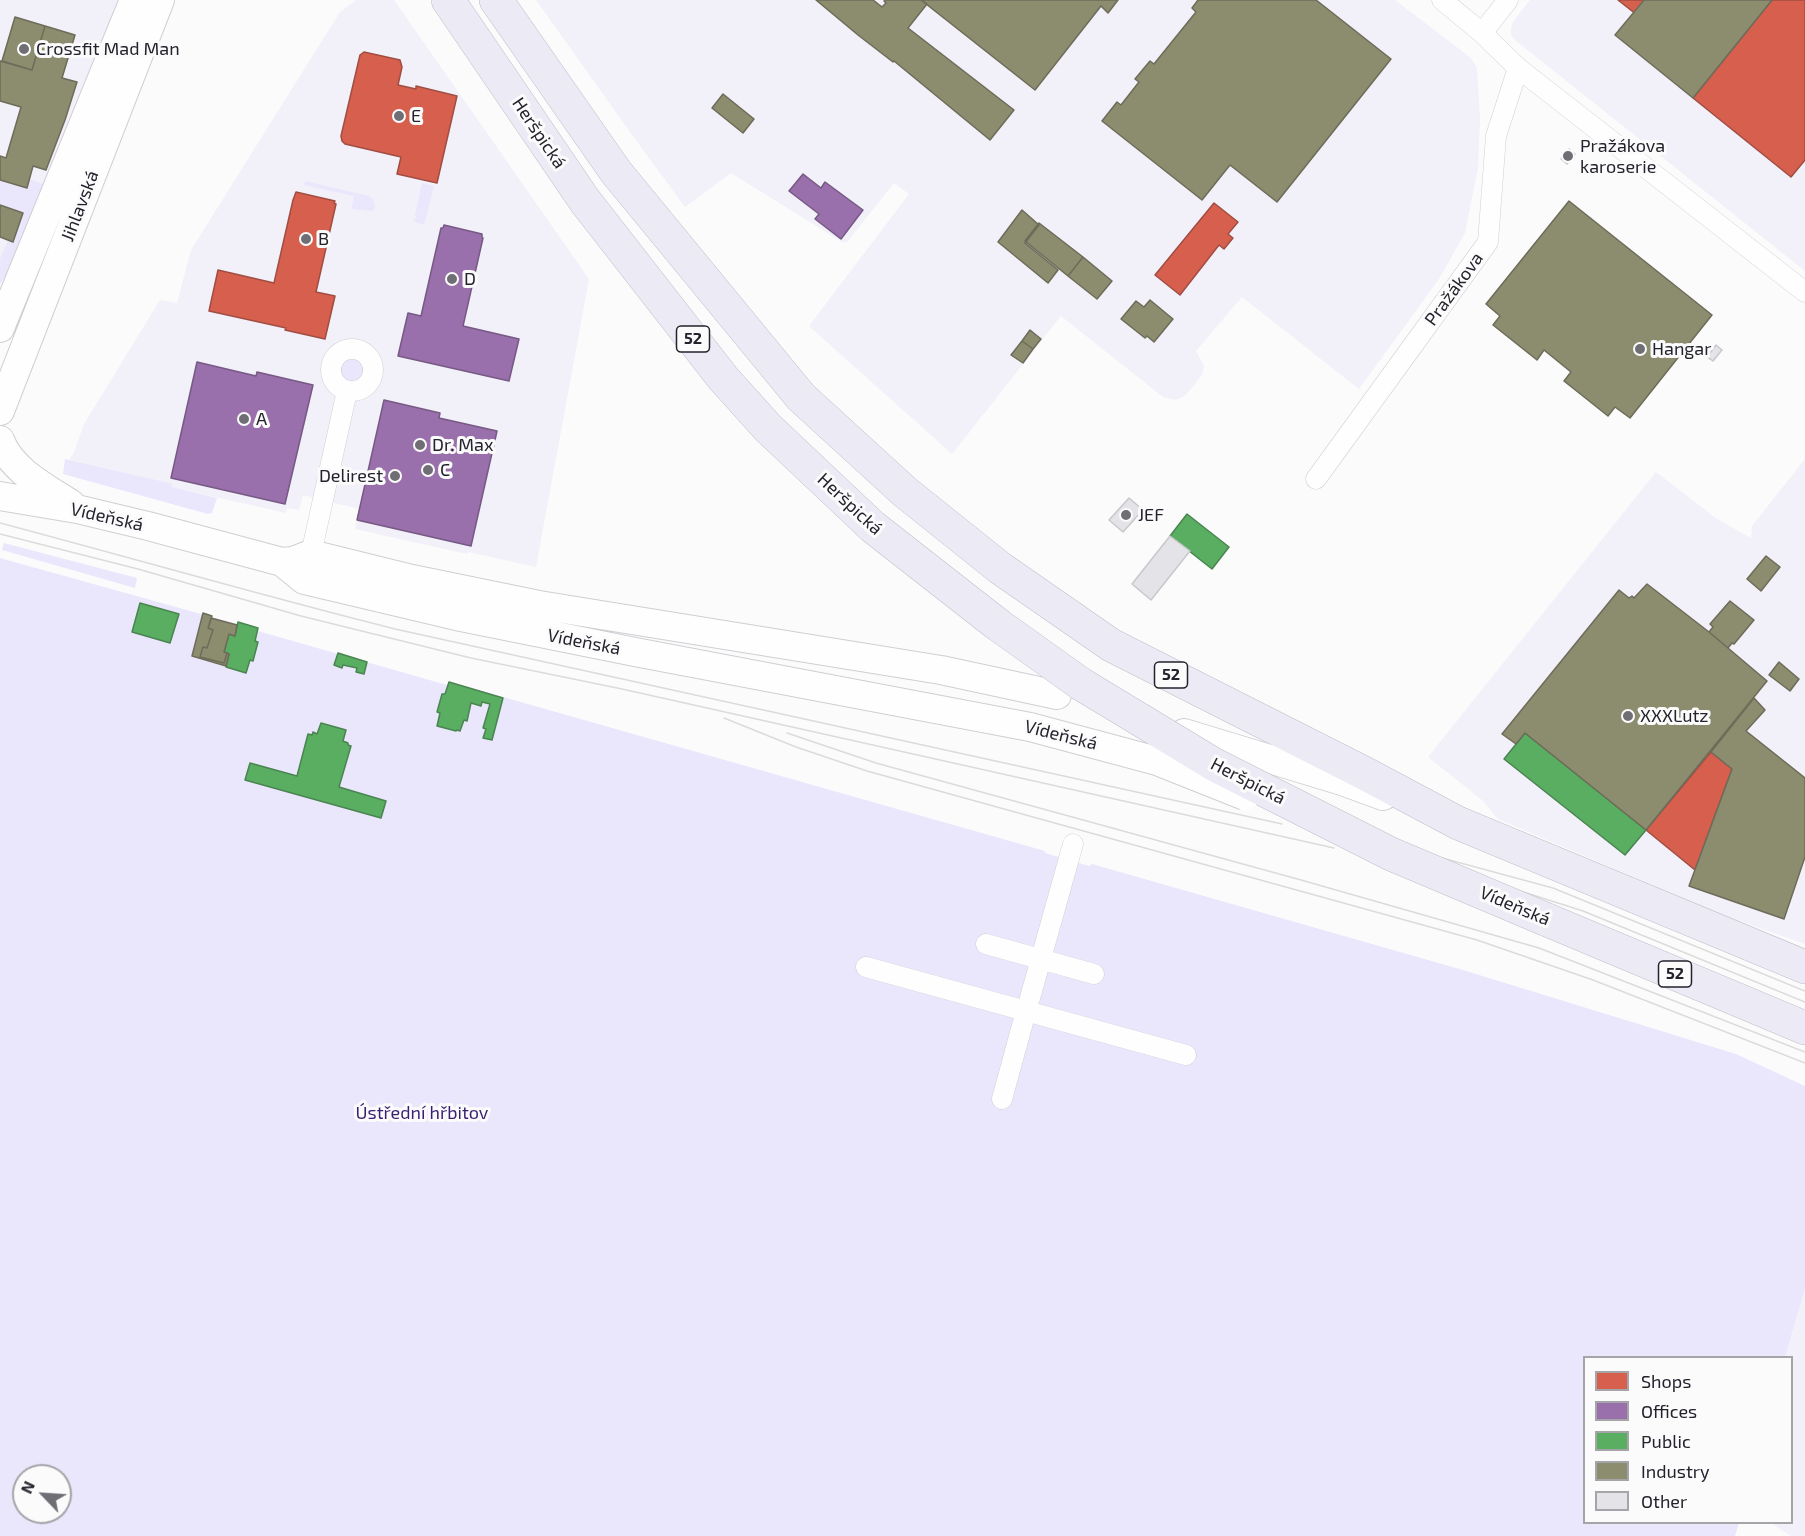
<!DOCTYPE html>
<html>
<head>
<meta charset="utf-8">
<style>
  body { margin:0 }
  #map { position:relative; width:1805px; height:1536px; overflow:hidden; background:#fbfbfb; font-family:"Exo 2",sans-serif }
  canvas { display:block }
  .legend { position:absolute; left:1583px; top:1356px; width:210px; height:168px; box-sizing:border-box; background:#fbfbfb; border:2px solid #a5a4a8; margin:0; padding:8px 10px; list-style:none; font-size:18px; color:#24222c }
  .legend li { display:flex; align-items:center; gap:12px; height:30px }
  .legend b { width:30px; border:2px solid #a5a4a8 }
  .north { position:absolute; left:12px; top:1464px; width:60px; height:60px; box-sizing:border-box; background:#fbfbfb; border:2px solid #a5a4a8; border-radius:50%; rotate:295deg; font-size:16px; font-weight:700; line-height:24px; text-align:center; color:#24222c }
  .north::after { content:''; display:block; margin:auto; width:21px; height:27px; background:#6f6e74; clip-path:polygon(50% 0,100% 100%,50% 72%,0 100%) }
</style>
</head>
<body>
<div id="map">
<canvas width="1805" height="1536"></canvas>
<ul class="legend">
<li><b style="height:16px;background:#d6604d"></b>Shops</li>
<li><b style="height:16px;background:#9970ab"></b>Offices</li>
<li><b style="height:16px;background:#5aae61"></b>Public</li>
<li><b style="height:16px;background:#8c8c6e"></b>Industry</li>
<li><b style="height:16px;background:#e3e3e8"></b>Other</li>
</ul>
<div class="north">N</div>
</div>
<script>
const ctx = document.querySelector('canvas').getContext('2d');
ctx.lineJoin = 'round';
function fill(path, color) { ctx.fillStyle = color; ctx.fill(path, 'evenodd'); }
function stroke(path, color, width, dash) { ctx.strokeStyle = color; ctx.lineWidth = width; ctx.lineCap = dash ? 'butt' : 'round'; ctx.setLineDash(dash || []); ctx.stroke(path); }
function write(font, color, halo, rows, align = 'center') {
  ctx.font = font + ' "Exo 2",sans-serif'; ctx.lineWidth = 6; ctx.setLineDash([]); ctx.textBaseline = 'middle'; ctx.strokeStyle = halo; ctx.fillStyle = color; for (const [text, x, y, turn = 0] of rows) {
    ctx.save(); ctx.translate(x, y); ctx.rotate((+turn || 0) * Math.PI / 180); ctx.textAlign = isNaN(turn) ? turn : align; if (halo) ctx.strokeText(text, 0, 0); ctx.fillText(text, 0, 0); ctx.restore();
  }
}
const built = new Path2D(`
  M0,0H118L15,265L0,284Z
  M356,0H394L589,279L536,567L468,552L467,554L355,529L359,509L303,495L299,510L287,508L286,513L171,487V484L70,460L71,455H73L84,424L160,300L177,303L191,250L340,12Z
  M536,0H1395L1471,58L1477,68L1480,119L1478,167L1465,233L1439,279L1359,389L1242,297L1196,351L1204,366L1202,375L1185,396L1176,400L1163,397L1061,316L952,454L809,326L909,194L894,183L847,242H842L731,173L685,207L635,139Z
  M1530,0H1805V271L1515,40L1511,35V28L1513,22Z
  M1805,459V944L1725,916L1498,819L1482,800L1428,757L1656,472L1717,519L1751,538L1752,526Z
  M1805,1289V1536H1791L1771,1523L1792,1522V1358L1785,1357Z`);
const green = new Path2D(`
  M29,179L46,185L15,265L0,284V259L8,240L12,242L0,205V180L27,188Z
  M305,181L369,196L374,201L375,208L372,211L353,209L352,207L354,196L304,185Z
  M422,183L434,186L424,225L413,221L414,219H416V216H415Z
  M341 371a12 12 0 1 1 24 0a12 12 0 1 1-24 0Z
  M65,459L169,483L172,484V487L217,498L212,513L208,514L63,474Z
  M4,543L137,578L135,588L2,550Z
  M0,558L237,624L238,622L258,628V631L447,685L449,682L468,687L1045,851V853L1089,866L1092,864L1463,970L1736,1054L1805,1086V1289L1785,1357L1584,1358V1522L1739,1523L1735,1536H0ZM24,1476H60V1512H24Z`);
const shops = new Path2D(`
  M1618,0H1658L1642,19Z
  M1772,0H1805V160L1791,177L1693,98Z
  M364,52L400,60L402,67L398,85L416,89V86L457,96L437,183L397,174L401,157L345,144L342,141L341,136L360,55Z
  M296,192L335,201L334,203L336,204L316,292L335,296L325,339L285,330L286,328L209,311L218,270L274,283L293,200Z
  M1214,203L1238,222L1228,234L1233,238L1224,249L1219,245L1180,295L1155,275Z
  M1711,752L1732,769L1695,870L1646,830Z`);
const offices = new Path2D(`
  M803,174L821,188L825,182L863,210L841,239L815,219L819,214L789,191Z
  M444,225L482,234V237L483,238L463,326L519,339L509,381L398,356L408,313L421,316L441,228H443Z
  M197,362L256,376L257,372L313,385L285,504L171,478Z
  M384,400L440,413L439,418L497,431L471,546L357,520Z`);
const public = new Path2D(`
  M1187,514L1229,547L1212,569L1170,536Z
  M140,603L179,614L170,643L132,632Z
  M238,622L258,628L255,641L258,642L253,661L250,660L246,673L226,667L229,654L224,652L229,634L235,636Z
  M338,653L367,662L364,674L356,672L357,668L343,665L342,668L334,665Z
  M449,682L503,698L492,740L483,738L486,729L483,728L490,704L482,702L481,706L471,703L467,721L464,720L460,731L457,730L456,731L437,726L440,713L437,712L442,694H445Z
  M321,723L346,730L343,741L348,743V745L351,746L339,787L386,801L381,818L245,780L250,763L297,776L308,734L312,735L313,732L317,734Z
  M1525,733L1646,830L1625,855L1504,759Z`);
const industry = new Path2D(`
  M816,0H873L882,7L886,3L884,1L885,0H921L927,4L908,28L1014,110L990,140L894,61L893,62L858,35Z
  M921,0H1118L1108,13L1101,6L1035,90Z
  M1198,0H1316L1391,59L1277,202L1230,165L1202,200L1102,121L1117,102L1121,105L1139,82L1135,79L1150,61L1154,64L1196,12L1192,8Z
  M1644,0H1772L1693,98L1615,35Z
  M15,17L45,26L32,70L2,61Z
  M45,26L75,35L62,78L77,82L65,120L46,170L33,166L27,188L0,180V156L6,158L21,107L0,101V61L32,70Z
  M723,94L754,119L743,133L712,108Z
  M1569,201L1712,315L1630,418L1615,407L1608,416L1564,381L1571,372L1544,350L1537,360L1493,325L1500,316L1486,304Z
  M0,205L23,213L13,242L0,237Z
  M1022,210L1039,225L1025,243L1058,270L1048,283L998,242Z
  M1039,223L1083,257L1068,276L1025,241Z
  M1083,257L1112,281L1097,299L1068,276Z
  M1150,300L1173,319L1154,342L1147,336L1145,338L1121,319L1136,301L1144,307Z
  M1030,330L1041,339L1033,349L1022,341Z
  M1022,341L1033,349L1023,363L1011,355Z
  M1766,556L1780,567L1761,591L1747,579Z
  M1647,584L1709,632L1767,681L1646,830L1525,733L1516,744L1502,734L1619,590L1629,598L1632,596L1634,598Z
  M1730,601L1754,620L1734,644L1732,643L1728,648L1709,632L1713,627L1710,624Z
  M203,613L212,616L208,628L213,630L207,648L203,647L200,657L224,663L227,653L229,654L226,666L192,656Z
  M211,618L237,625L235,636L229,634L224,652L227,653L224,663L200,657L203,647L207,648L213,630L208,628Z
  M1779,662L1799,679L1790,691L1769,675Z
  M1754,698L1765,710L1746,731L1805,778V857L1784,919L1689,886L1732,769L1711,752Z`);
const building = new Path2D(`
  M1569,149L1575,154L1567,164L1561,159Z
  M1716,345L1722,350L1713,361L1707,357Z
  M1129,498L1143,510L1123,532L1109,520Z
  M1170,536L1190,551L1151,600L1132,584Z`);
const street = new Path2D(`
  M1442,0L1482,33L1518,68L1805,292
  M1482,33L1508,0
  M331 370a21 21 0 1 1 42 0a21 21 0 1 1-42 0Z
  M1316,479L1488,242L1496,136L1518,68
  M311,554L347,391
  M986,944L1094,974
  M866,967L1186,1055
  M1030,998L1073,844
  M1002,1099L1028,1004`);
const secondary = new Path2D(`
  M0,328L134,0
  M0,411L160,0
  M0,440C11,470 45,487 71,504
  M0,496L77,509L148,526L282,562L304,580L456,616L635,652L1030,727
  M282,562L293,561L311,554L412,579L539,605L941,670L1057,695
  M1184,733L1342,781L1383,796`);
const highway = new Path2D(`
  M448,0L585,201L723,378L768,428L873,527L997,624
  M496,0L616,172L801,397L905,492L1000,568L1111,645L1366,774L1458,823L1805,967
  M1545,919L1805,1028`);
const tram = new Path2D(`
  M0,523C132,558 263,596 395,629L1282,824
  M0,534L138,569L301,616L471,658L622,689L1334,848
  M724,718L796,747L867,771L1477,940L1593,980L1805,1063
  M787,733L876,763L1301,880L1539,948L1805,1052
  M1442,858L1553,888L1805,991
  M1514,889L1583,911L1805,1002`);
const secondaryBridge = new Path2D(`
  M1030,727L1157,761L1245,796`);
const highwayBridge = new Path2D(`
  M997,624L1081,684L1215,765L1391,854L1545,919`);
const markers = [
  [24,49,6,"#6f6e74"],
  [399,116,6,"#6f6e74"],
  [1568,156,6,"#6f6e74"],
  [306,239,6,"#6f6e74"],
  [452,279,6,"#6f6e74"],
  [1640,349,6,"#6f6e74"],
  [244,419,6,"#6f6e74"],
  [420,445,6,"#6f6e74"],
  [428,470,6,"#6f6e74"],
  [395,476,6,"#6f6e74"],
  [1126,515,6,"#6f6e74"],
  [1628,716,6,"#6f6e74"]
];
const shields = [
  [693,339,33],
  [1171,675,33],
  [1675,974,33]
];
const shieldNames = [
  ["52",693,339],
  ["52",1171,675],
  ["52",1675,974]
];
const poiNames = [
  ["Crossfit Mad Man",36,49],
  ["E",411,116],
  ["Pražákova",1580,146],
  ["karoserie",1580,167],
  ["B",318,239],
  ["D",464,279],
  ["Hangar",1652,349],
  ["A",256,419],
  ["Dr. Max",432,445],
  ["C",440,470],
  ["Delirest",383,476,"right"],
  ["JEF",1138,515],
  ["XXXLutz",1640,716]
];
const streetNames = [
  ["Heršpická",539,133,56],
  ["Jihlavská",80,206,-69],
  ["Pražákova",1454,289,-54],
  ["Heršpická",850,504,43],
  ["Vídeňská",107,517,13],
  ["Vídeňská",584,642,11],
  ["Vídeňská",1061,735,14],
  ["Heršpická",1248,781,27],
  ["Vídeňská",1515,906,23]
];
const parkNames = [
  ["Ústřední hřbitov",422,1113]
];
fill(built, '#f2f0f8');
fill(green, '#eae7fd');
fill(shops, '#d6604d');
stroke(shops, '#a14d43', 1.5);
fill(offices, '#9970ab');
stroke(offices, '#765985', 1.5);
fill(public, '#5aae61');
stroke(public, '#4a8451', 1.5);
fill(industry, '#8c8c6e');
stroke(industry, '#6d6c5a', 1.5);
fill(building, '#e3e3e8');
stroke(building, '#c8c7cc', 1.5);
stroke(street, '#d0ced3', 21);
stroke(secondary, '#d0ced3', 30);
stroke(highway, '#c0bec9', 34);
stroke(street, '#fefefe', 20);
stroke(secondary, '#fefefe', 28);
stroke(highway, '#eceaf5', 33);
stroke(tram, '#dbdbdb', 1.5);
stroke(secondaryBridge, '#d0ced3', 30, []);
stroke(highwayBridge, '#c0bec9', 34, []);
stroke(secondaryBridge, '#fefefe', 28);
stroke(highwayBridge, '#eceaf5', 33);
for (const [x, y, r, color] of markers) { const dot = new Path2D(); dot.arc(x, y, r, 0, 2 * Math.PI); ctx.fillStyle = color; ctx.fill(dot); stroke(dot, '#fbfbfb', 2); }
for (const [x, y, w] of shields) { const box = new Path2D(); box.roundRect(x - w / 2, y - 13, w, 26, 4.5); ctx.fillStyle = '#fbfbfb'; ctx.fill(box); stroke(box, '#24222c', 1.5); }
write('bold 16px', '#24222c', null, shieldNames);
write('18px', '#24222c', '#fbfbfb', poiNames, 'left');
write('18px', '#24222c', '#fbfbfb', streetNames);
write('18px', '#391e72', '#fbfbfb', parkNames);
</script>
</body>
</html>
